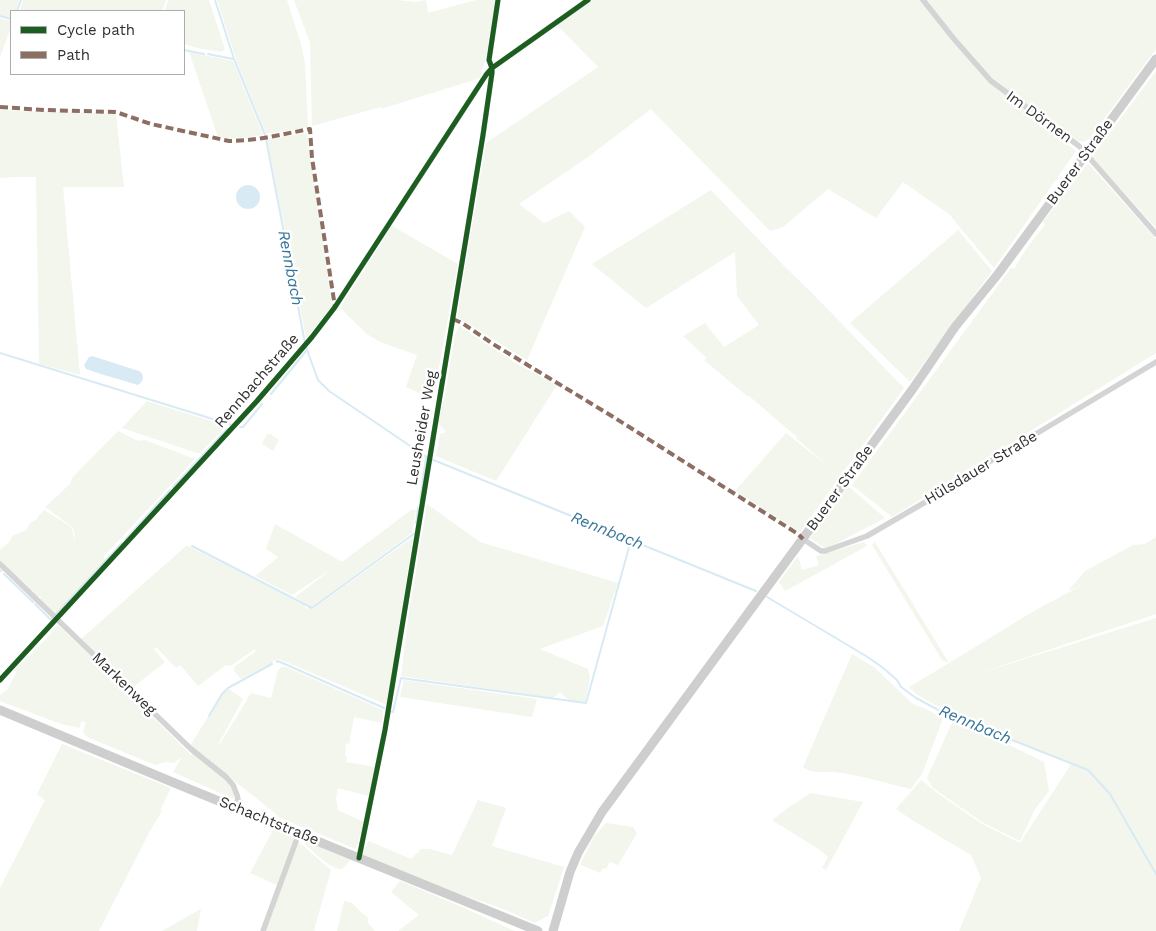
<!DOCTYPE html>
<html>
<head>
<meta charset="utf-8">
<style>
  body { margin:0 }
  #map { position:relative; width:1156px; height:931px; overflow:hidden; background:#fff; font-family:"Work Sans",sans-serif }
  canvas { display:block }
  .legend { position:absolute; left:10px; top:10px; width:175px; height:65px; box-sizing:border-box; background:#fff; border:1px solid #acacac; margin:0; padding:6px 9px; list-style:none; font-size:15px; color:#303030 }
  .legend li { display:flex; align-items:center; gap:10px; height:25px }
  .legend b { width:25px; border:1px solid #acacac }
</style>
</head>
<body>
<div id="map">
<canvas width="1156" height="931"></canvas>
<ul class="legend">
<li><b style="height:6px;background:#1b5e20"></b>Cycle path</li>
<li><b style="height:6px;background:#8d6e63"></b>Path</li>
</ul>
</div>
<script>
const ctx = document.querySelector('canvas').getContext('2d');
ctx.lineJoin = 'round';
function fill(path, color) { ctx.fillStyle = color; ctx.fill(path, 'evenodd'); }
function stroke(path, color, width, dash) { ctx.strokeStyle = color; ctx.lineWidth = width; ctx.lineCap = dash ? 'butt' : 'round'; ctx.setLineDash(dash || []); ctx.stroke(path); }
function write(font, color, halo, rows, align = 'center') {
  ctx.font = font + ' "Work Sans",sans-serif'; ctx.lineWidth = 5; ctx.setLineDash([]); ctx.textBaseline = 'middle'; ctx.strokeStyle = halo; ctx.fillStyle = color; for (const [text, x, y, turn = 0] of rows) {
    ctx.save(); ctx.translate(x, y); ctx.rotate((+turn || 0) * Math.PI / 180); ctx.textAlign = isNaN(turn) ? turn : align; if (halo) ctx.strokeText(text, 0, 0); ctx.fillText(text, 0, 0); ctx.restore();
  }
}
const green = new Path2D(`
  M0,0H19L16,11H11V18L0,15Z
  M23,0H166L162,11H20Z
  M168,0H209L225,49L222,52L197,48L187,45H184V11H165Z
  M217,0H287L301,44L305,64L308,127L266,134L237,62Z
  M294,0H398L415,2L426,0L428,13L476,0H495L486,57L480,78L381,109V107L312,126L310,43Z
  M588,0H1156V49L1089,139L1083,142L1076,140L998,87L1076,151L994,268L949,214L903,182L876,218L828,189L783,227L770,231L651,109L588,157L519,204L544,223L569,211L585,227L527,360L457,317L486,143L598,67L555,23Z
  M0,18L11,21V27L0,57Z
  M189,52L233,61L263,135L237,139L218,137Z
  M1156,71V228L1092,157Z
  M0,110L116,114L124,187H63L80,375L39,364L36,177H14L0,178Z
  M307,133L332,306L306,338L267,139Z
  M1088,163L1156,239V353L892,517L852,485L1011,268H1015C1023,252 1034,238 1045,225L1043,222Z
  M711,190L786,268L811,292L904,388L800,532L735,491L786,433L828,466L796,438L797,437L748,395L747,396L704,360L707,358L683,336L705,323L724,347L759,325L737,296L735,252L646,308L592,264Z
  M392,226L458,264L433,399L406,387L417,355L380,342L367,334L340,308Z
  M958,230L992,271L910,382L850,323Z
  M459,326L517,364L557,385L496,481L436,456L440,434L446,432L438,423L445,395L455,335Z
  M147,401L227,426L200,453H197L122,428Z
  M118,431L138,441L145,440L195,459L103,557L107,562L58,616L39,601L41,597L35,596L0,562V550L10,541L12,536L26,530L30,523L36,520L39,515L44,510L70,526L72,529L75,543L74,530L71,526L45,507L70,484L72,478Z
  M267,434H270L279,440L273,451L262,444Z
  M848,486L885,518L826,549L810,538Z
  M427,504L480,542L618,583L603,626L540,649L588,669L590,678L585,703L570,701L560,692L553,698L401,676L408,619Z
  M411,510H416L412,533L312,607L295,597L334,567L292,595L255,576L278,557L266,549L275,524L342,562Z
  M413,537L387,705L279,659L276,661L273,660V663L241,679L234,671V667L255,652V649L231,666L226,665L198,686L180,665L176,668L156,647L154,649L165,662L132,688L81,639L186,546H188C227,566 267,585 305,606L306,609L309,607L311,609L314,608Z
  M1156,537V614L970,676L1156,618V931H959L981,878L971,855L912,820L896,809L921,780L940,795L982,824L1020,843L1071,764L947,712L916,694L909,687L949,663L942,660L872,545L875,542L949,663L1034,611L1084,584L1068,591L1085,571L1133,545L1145,544Z
  M864,542L867,546L785,591L779,582L798,556L802,570L819,565L816,556Z
  M58,625L118,682V685L123,686L131,696L191,755L193,753C205,763 236,782 234,799L173,772L182,757L174,763L165,762L155,765L87,737L83,732L86,722L81,721L80,728L61,724L0,701V695L7,690L16,673L15,670L46,639Z
  M852,654L874,667L913,704L924,708L943,718L922,774L911,789C885,783 860,775 834,772C824,771 811,774 803,767Z
  M282,667H286L383,710L382,723L354,717L349,744L346,743L345,755L347,756L346,762L375,767L369,796L338,788L336,798L338,810L364,822L356,849L278,817L275,813L190,746L222,694L229,689L243,699L219,743L220,744L251,693L271,698L278,670Z
  M404,680L537,699L532,717L400,697Z
  M954,718L1044,762L1049,791L1035,809L1020,841L982,822L933,788L927,778Z
  M62,744L171,788L160,811H162L150,831L99,931H0V888L45,800L37,794Z
  M811,793L863,802L826,870L822,868L828,857L820,850L772,820L789,807Z
  M478,800L506,808L492,846L564,867L548,916L535,923L503,909L460,894L360,855L369,841L411,859L421,849H430L452,855Z
  M606,823L633,827L637,833L618,865L610,862L606,869L603,868L600,873L581,865V863L593,838Z
  M273,830L294,838L277,885L250,873Z
  M306,839L351,858V860L342,869C329,869 314,852 305,844L303,841Z
  M300,843L331,870L314,930L315,931H266L295,846Z
  M400,881L455,904L515,931H398L419,915L391,892Z
  M344,901L352,903L363,914H364L369,919L367,922L375,931H337Z
  M201,909L197,931H162Z`);
const water = new Path2D(`
  M236 197a12 12 0 1 1 24 0a12 12 0 1 1-24 0Z
  M92,356L139,371C145,375 144,381 138,385L104,375L86,369L84,365L89,357Z`);
const stream = new Path2D(`
  M215,0L234,59L265,135
  M17,11L21,0
  M0,16L11,19
  M184,50L204,54
  M208,54L233,59
  M266,139L305,343
  M306,347L318,380L329,391L428,458
  M0,353L232,425
  M271,394L307,350
  M240,427H243L262,404
  M431,459L756,591
  M173,487L227,429
  M420,501L426,457
  M416,523L418,508
  M125,540L170,490
  M192,546L312,608L415,533
  M0,570L1,571
  M4,574L33,602
  M767,597L866,656L882,667L897,680L901,687L916,698L946,714L1088,770L1110,794L1156,874
  M35,604L51,620L52,619
  M55,615L122,543
  M277,662L278,661L384,708
  M389,711L393,712L401,678L586,703L631,540
  M209,716L222,694L228,688L272,664`);
const street = new Path2D(`
  M923,0L954,39L991,81L1079,146L1156,234
  M803,539L821,551H825L867,536L965,479L984,465L1156,362
  M0,564L191,749L226,777L233,785L237,795L238,799L235,807
  M0,680L257,401L312,337L335,307L486,75L492,68L588,0
  M359,858L385,730L483,135L492,73V68L489,60L498,0
  M263,931L299,833`);
const secondary = new Path2D(`
  M0,710L177,784L538,931
  M553,931L570,872L578,853L602,812L912,390L955,327L998,274L1156,59`);
const quiet = new Path2D(`
  M0,107L44,110L116,112L151,124L229,141C256,141 283,134 310,129L312,158L335,307
  M453,319L462,323L493,344L615,418L798,534L803,539`);
const cycleway = new Path2D(`
  M0,680L257,401L312,337L335,307L486,75L492,68L588,0
  M359,858L385,730L483,135L492,73V68L489,60L498,0`);
const streetNames = [
  ["Im Dörnen",1039,117,36],
  ["Buerer Straße",1080,162,-54],
  ["Rennbachstraße",257,381,-49],
  ["Leusheider Weg",422,428,-80],
  ["Hülsdauer Straße",981,468,-31],
  ["Buerer Straße",840,488,-54],
  ["Markenweg",124,684,44],
  ["Schachtstraße",269,821,22]
];
const waterNames = [
  ["Rennbach",290,268,79],
  ["Rennbach",607,531,22],
  ["Rennbach",975,725,23]
];
fill(green, '#f2f6ec');
fill(water, '#d8eaf4');
stroke(stream, '#d8eaf4', 2);
stroke(street, '#d4d4d4', 5.5);
stroke(secondary, '#cecece', 9);
stroke(quiet, '#8d6e63', 4, [8, 4]);
stroke(cycleway, '#1b5e20', 5);
write('15px', '#303030', '#fff', streetNames);
write('italic 16px', '#36769a', '#fff', waterNames);
</script>
</body>
</html>
